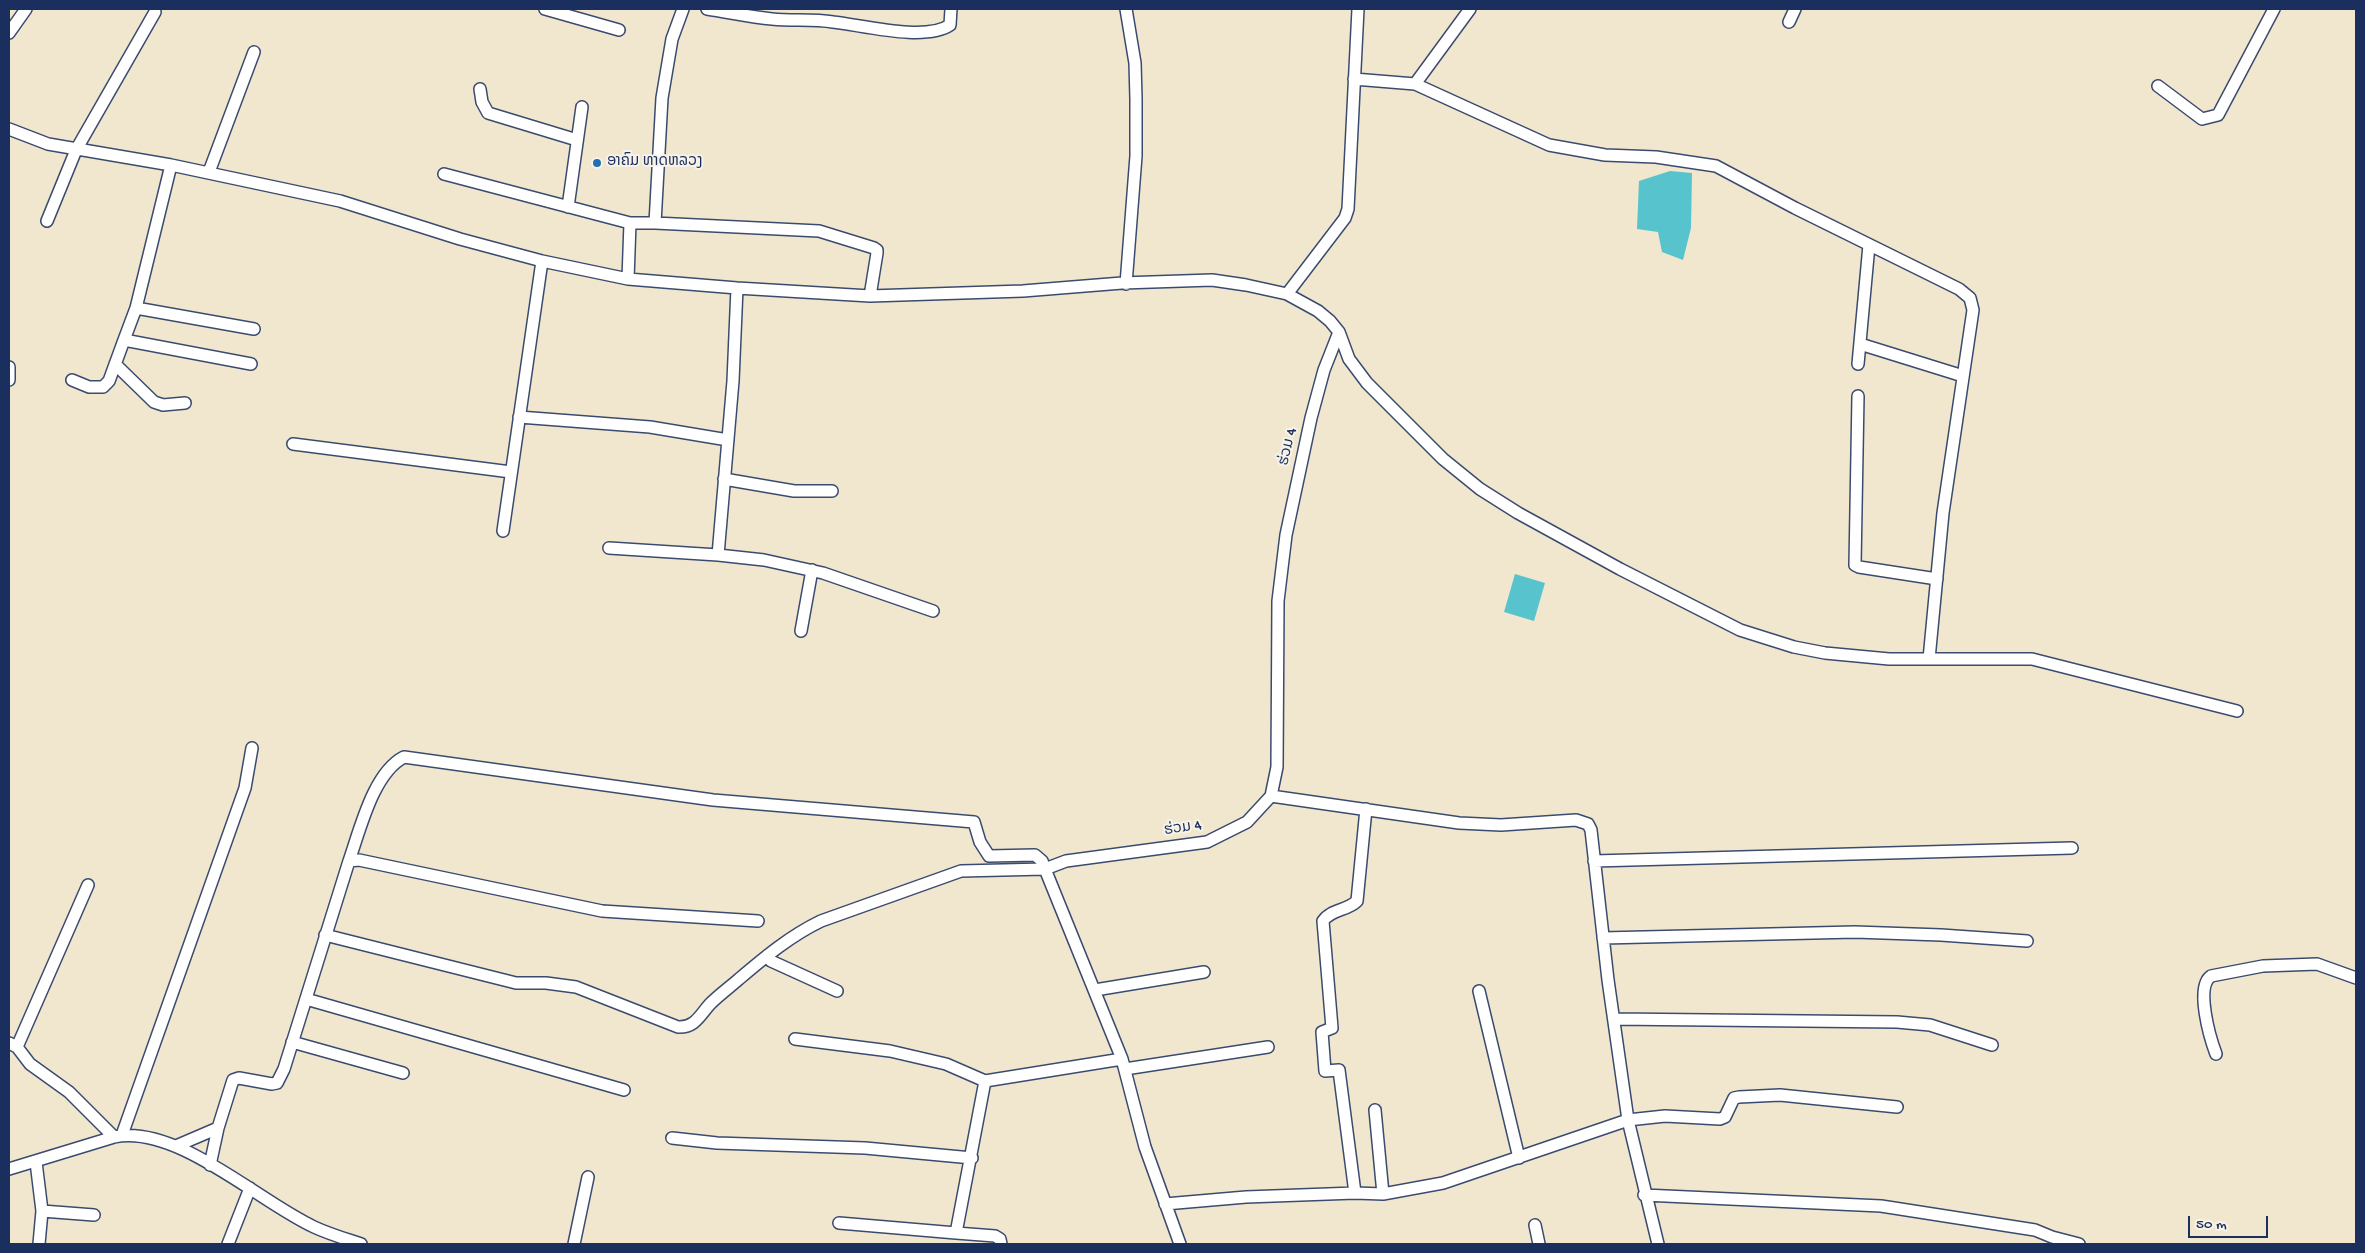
<!DOCTYPE html>
<html>
<head>
<meta charset="utf-8">
<style>
  body { margin:0 }
  #map { position:relative; width:2365px; height:1253px; overflow:hidden; background:#f1e7ce; font-family:"Gochi Hand",sans-serif }
  canvas { display:block }
  .frame { position:absolute; inset:0; border:10px solid #1b2f5e; pointer-events:none }
  .scale { position:absolute; left:2188px; top:1216px; width:80px; height:22px; box-sizing:border-box; border:2px solid #1b2f5e; border-top:0; padding-left:6px; font-size:15px; line-height:18px; white-space:nowrap; color:#1b2f5e; -webkit-text-stroke:4px #f7f3e8; paint-order:stroke }
</style>
</head>
<body>
<div id="map">
<canvas width="2365" height="1253"></canvas>
<div class="frame"></div>
<div class="scale">50 m</div>
</div>
<script>
const ctx = document.querySelector('canvas').getContext('2d');
ctx.lineJoin = 'round';
function fill(path, color) { ctx.fillStyle = color; ctx.fill(path, 'evenodd'); }
function stroke(path, color, width, dash) { ctx.strokeStyle = color; ctx.lineWidth = width; ctx.lineCap = dash ? 'butt' : 'round'; ctx.setLineDash(dash || []); ctx.stroke(path); }
function write(font, color, halo, rows, align = 'center') {
  ctx.font = font + ' "Gochi Hand","Noto Sans Lao",sans-serif'; ctx.lineWidth = 4; ctx.setLineDash([]); ctx.textBaseline = 'middle'; ctx.strokeStyle = halo; ctx.fillStyle = color; for (const [text, x, y, turn = 0] of rows) {
    ctx.save(); ctx.translate(x, y); ctx.rotate((+turn || 0) * Math.PI / 180); ctx.textAlign = isNaN(turn) ? turn : align; if (halo) ctx.strokeText(text, 0, 0); ctx.fillText(text, 0, 0); ctx.restore();
  }
}
const water = new Path2D(`
  M1670,171L1692,173L1691,228L1683,260L1662,252L1658,232L1637,229L1639,181Z
  M1515,574L1545,583L1534,621L1504,612Z`);
const minor = new Path2D(`
  M545,9L619,30
  M707,9C728,12 750,17 772,19C792,21 813,19 833,22C862,25 925,42 950,25L951,9
  M1126,9L1135,63L1136,99V156L1126,284
  M1789,22L1795,9
  M9,33L26,9
  M1354,79L1415,84L1549,145L1605,155L1656,157L1716,166L1795,208L1959,289L1970,298L1973,310L1943,513L1929,659
  M1415,84L1470,9
  M2158,86L2202,119L2218,115L2274,9
  M480,89L482,102L488,113L577,140
  M9,129L48,144L171,165L340,201L460,239L542,261L628,279L737,288L870,296L1023,291L1122,283L1212,280L1246,285L1287,294L1318,311L1330,321L1339,332L1349,359L1367,383L1443,459L1480,489L1518,513L1620,569L1740,630L1794,647L1825,653L1889,659H2032L2237,711
  M171,165L136,308L124,340L251,364
  M209,172L254,52
  M444,174L630,223H655L662,98L672,39L683,9
  M568,207L582,107
  M47,221L76,150L155,12
  M655,223L819,231L874,248L877,250V253L870,296
  M628,279L630,223
  M1287,294L1345,218L1348,209L1358,9
  M136,308L254,329
  M1860,344L1963,376
  M115,364L154,402L163,405L185,403
  M1858,364L1869,245
  M9,367V380
  M72,380L89,387H103L109,381L124,340
  M1858,396L1855,565L1859,567L1937,579
  M519,417L650,427L728,440
  M293,444L511,472
  M724,479L794,491H832
  M503,531L542,261
  M609,548L718,555L733,381L737,288
  M718,555L764,560L823,573L933,611
  M801,631L812,570
  M1271,796L1459,823L1501,825L1576,820L1588,824L1591,830L1608,980L1628,1120L1658,1244
  M1594,861L2072,848
  M325,935L516,983H546L576,987L678,1027C695,1028 700,1015 710,1004C719,995 730,987 739,979C765,957 790,936 821,921L961,871L1045,869L1042,861L1035,855L989,856L980,842L974,822L713,800L404,757C373,773 360,830 349,861
  M1603,938L1855,932L1941,935L2027,941
  M768,955L771,961L837,991
  M1095,990L1204,972
  M1479,991L1519,1158
  M306,999L624,1090
  M1614,1019L1897,1022L1930,1025L1992,1045
  M795,1039L890,1051L946,1064L985,1081L1122,1059
  M292,1042L403,1073
  M9,1043L17,1047L30,1064L69,1092L114,1137
  M17,1047L88,885
  M2216,1054C2210,1038 2195,987 2211,976L2263,966L2317,964L2356,978
  M1125,1069L1268,1047
  M985,1081L956,1233L995,1236L1000,1239L1001,1244
  M1375,1110L1383,1194
  M122,1135L245,788L252,748
  M672,1138L717,1143L865,1148L972,1158
  M176,1146L218,1128L233,1080L239,1078L272,1084L277,1083L284,1069L349,861L359,860L602,911L758,921
  M36,1162L42,1211L39,1244
  M210,1165L218,1128
  M9,1169L114,1137C177,1124 259,1202 314,1227C329,1234 346,1239 361,1244
  M1355,1193L1339,1070L1325,1071L1322,1032L1332,1028L1323,921C1331,909 1347,911 1357,901L1366,809
  M1644,1195L1881,1206L2035,1230L2052,1237L2079,1244
  M1165,1204L1246,1197L1355,1193L1383,1194L1443,1183L1628,1120L1665,1116L1720,1119L1725,1117L1734,1098L1739,1097L1780,1095L1897,1107
  M42,1211L94,1215
  M839,1223L956,1233
  M1535,1225L1539,1244
  M228,1244L250,1188
  M574,1244L588,1177
  M1180,1244L1145,1147L1122,1059L1045,869L1066,861L1207,842L1247,822L1271,796L1277,767L1278,601L1286,535L1311,418L1324,370L1339,332`);
const markers = [
  [597,163,5,"#1f6fb2"]
];
const poiNames = [
  ["ອາຄົມ ທາດຫລວງ",607,163]
];
const streetNames = [
  ["ຮ່ວມ 4",1289,447,-77],
  ["ຮ່ວມ 4",1183,829,-9]
];
fill(water, '#57c4cd');
stroke(minor, '#3b4b6f', 14);
stroke(minor, '#fff', 11);
for (const [x, y, r, color] of markers) { const dot = new Path2D(); dot.arc(x, y, r, 0, 2 * Math.PI); ctx.fillStyle = color; ctx.fill(dot); stroke(dot, '#f7f3e8', 2); }
write('15px', '#1b2f5e', '#f7f3e8', poiNames, 'left');
write('15px', '#1b2f5e', '#f7f3e8', streetNames);
</script>
</body>
</html>
